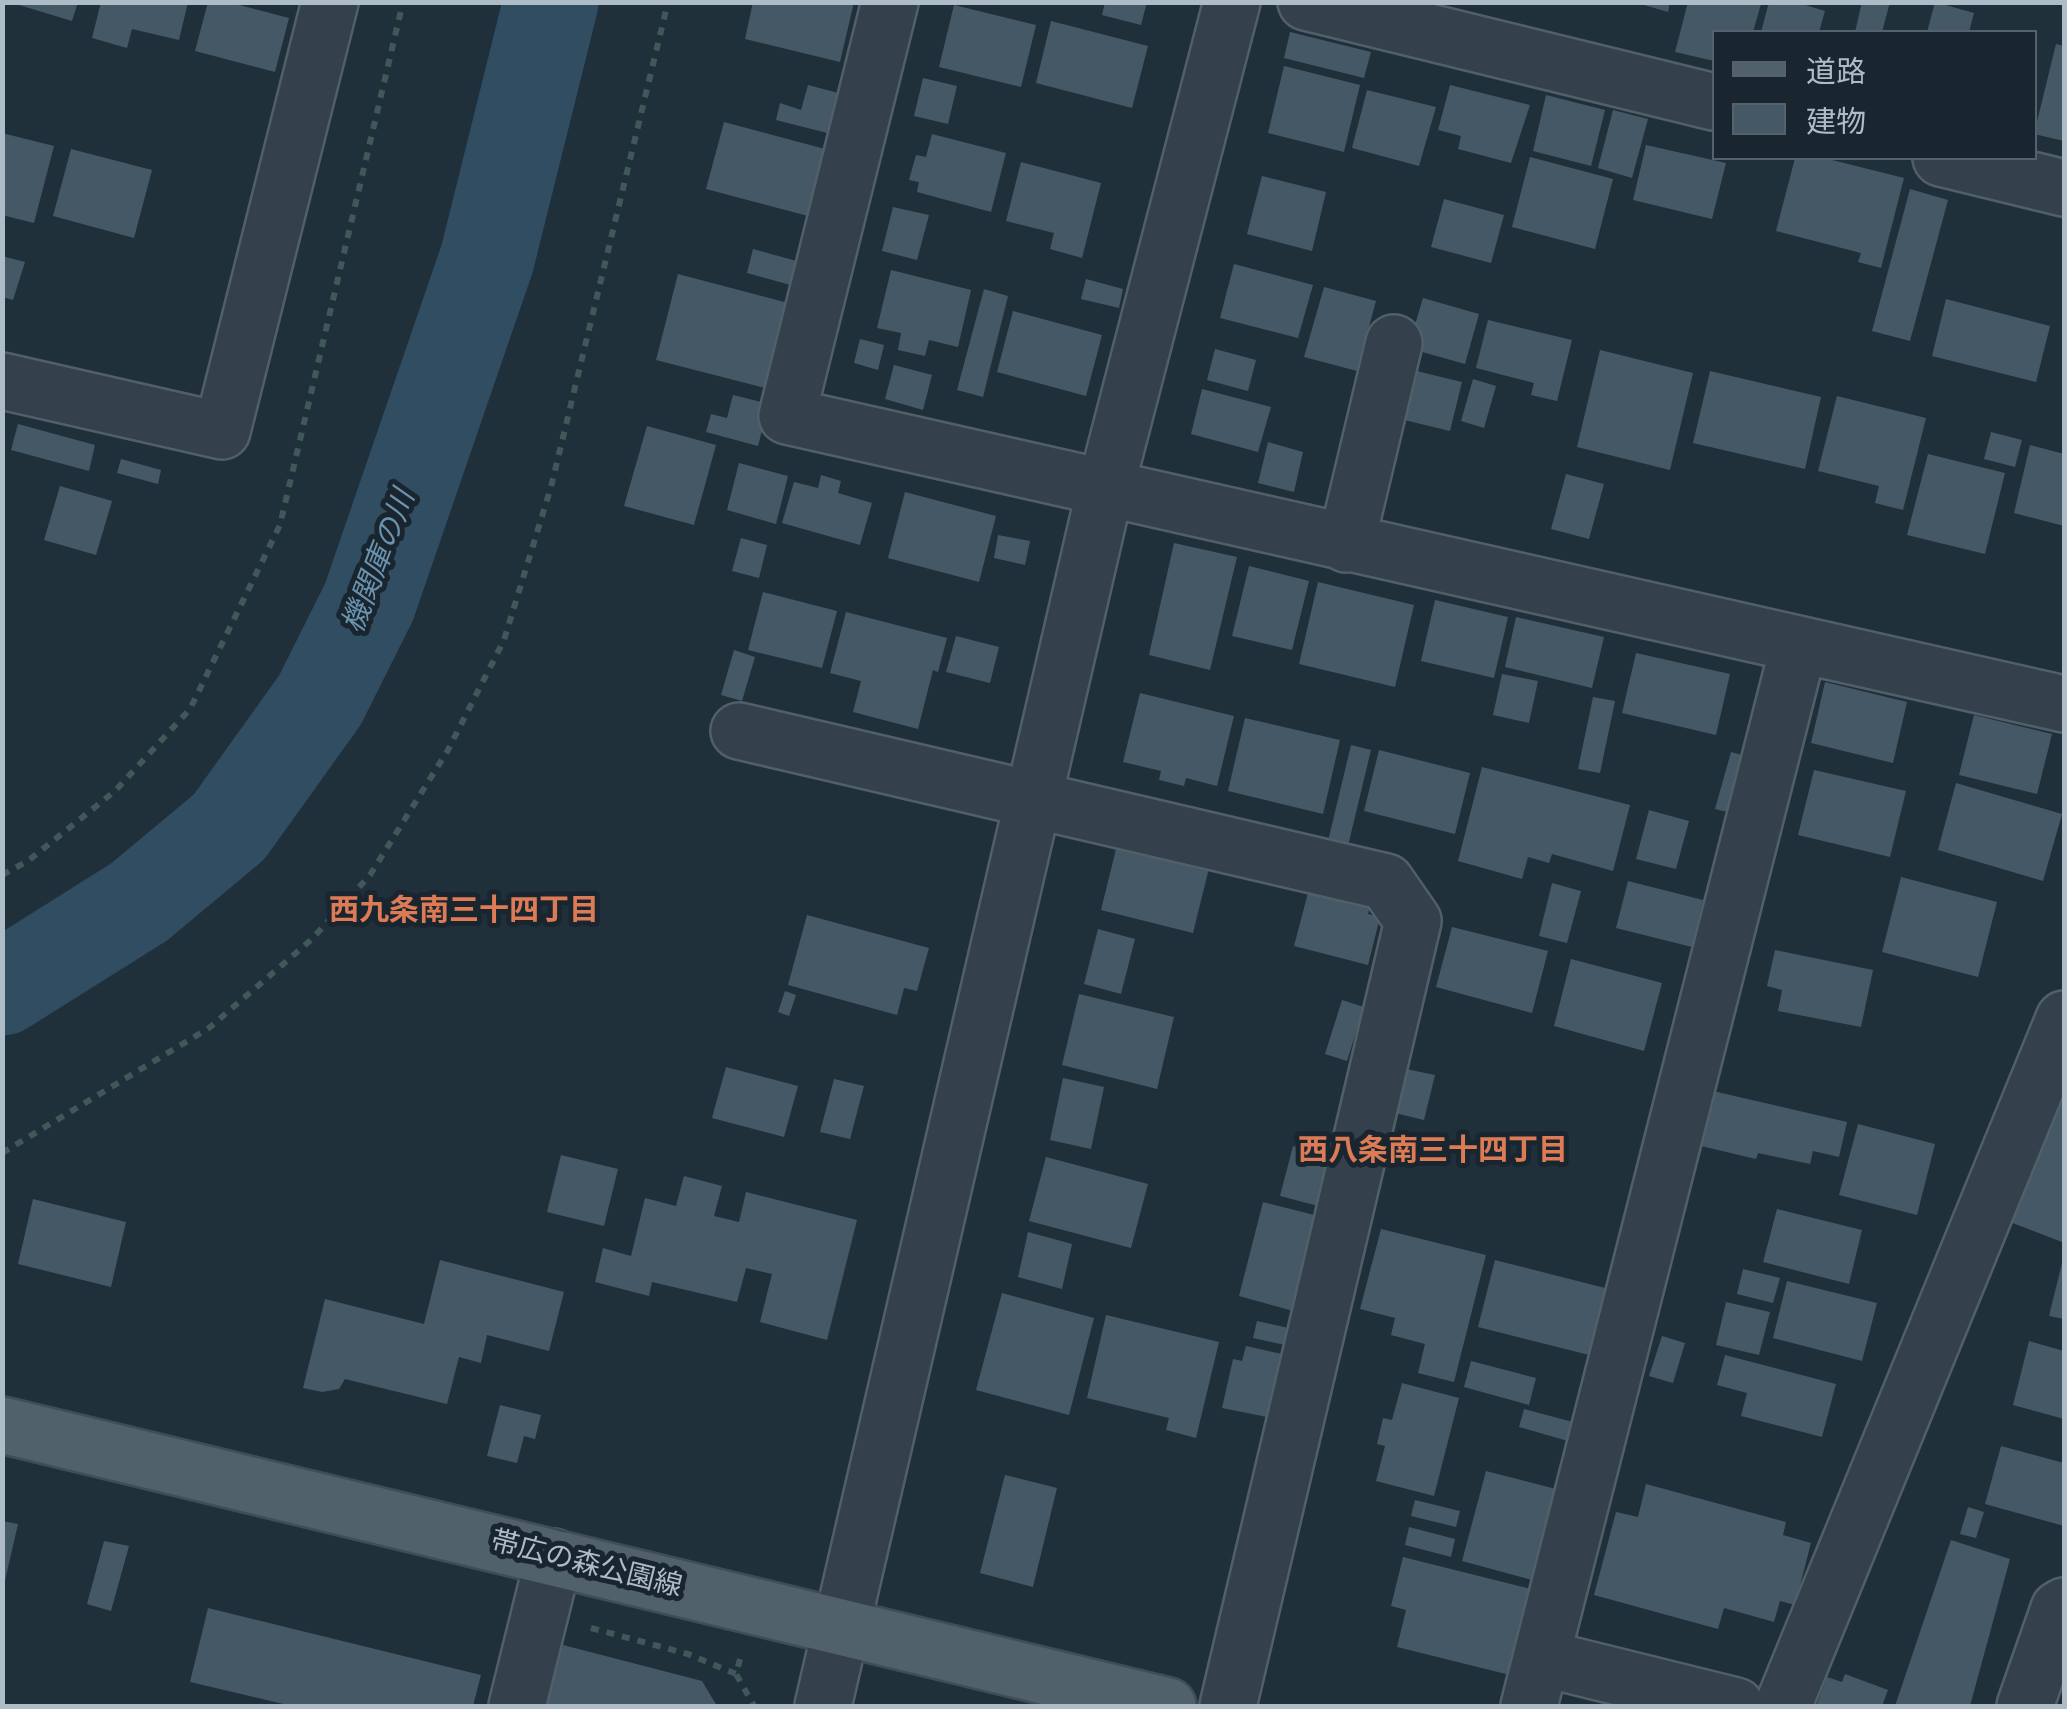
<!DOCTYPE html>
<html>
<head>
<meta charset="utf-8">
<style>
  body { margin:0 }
  #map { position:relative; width:2067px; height:1709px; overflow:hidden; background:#20303b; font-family:"DM Sans","Noto Sans JP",sans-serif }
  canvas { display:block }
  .frame { position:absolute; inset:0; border:5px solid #aebcc8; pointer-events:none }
  .legend { position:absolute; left:1712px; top:30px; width:325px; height:130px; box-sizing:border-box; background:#192630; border:2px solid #55626d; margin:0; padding:12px 18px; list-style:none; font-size:30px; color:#aebcc8 }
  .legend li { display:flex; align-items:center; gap:20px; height:50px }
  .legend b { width:50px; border:2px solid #55626d }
</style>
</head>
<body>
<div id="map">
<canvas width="2067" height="1709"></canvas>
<div class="frame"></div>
<ul class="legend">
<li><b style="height:12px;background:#51616c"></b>道路</li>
<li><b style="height:28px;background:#455865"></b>建物</li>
</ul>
</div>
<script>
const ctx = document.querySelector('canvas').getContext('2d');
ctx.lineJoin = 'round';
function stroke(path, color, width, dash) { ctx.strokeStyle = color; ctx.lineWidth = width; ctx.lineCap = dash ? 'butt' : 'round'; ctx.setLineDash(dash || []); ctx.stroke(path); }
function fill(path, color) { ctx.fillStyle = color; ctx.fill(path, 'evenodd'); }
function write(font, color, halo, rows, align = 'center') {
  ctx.font = font + ' "DM Sans","Noto Sans JP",sans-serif'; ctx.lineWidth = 10; ctx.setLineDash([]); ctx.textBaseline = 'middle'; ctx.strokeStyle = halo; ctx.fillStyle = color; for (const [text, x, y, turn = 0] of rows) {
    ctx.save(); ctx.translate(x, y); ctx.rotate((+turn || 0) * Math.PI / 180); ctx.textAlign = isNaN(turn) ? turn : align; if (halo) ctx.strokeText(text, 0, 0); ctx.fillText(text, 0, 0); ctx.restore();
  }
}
const river = new Path2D(`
  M2,988L139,902L229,827L320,700L369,602L487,259L551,2`);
const building = new Path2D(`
  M9,2H78L72,21Z
  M101,2H188L179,40L132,29L127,48L92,38Z
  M208,2H228L289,18L275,72L195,51Z
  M753,2H854L840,62L745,39Z
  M1105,2H1147L1141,25L1102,15Z
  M1634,2H1670L1668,12Z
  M1688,2H1754L1761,4L1753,32H1714V61L1675,52Z
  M1769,2H1796L1825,11L1819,32H1761Z
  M1862,2H1890L1882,32H1855Z
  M1935,2L1974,13L1969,32H1927Z
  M954,5L1036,25L1021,87L939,67Z
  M1051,21L1148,46L1132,108L1036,83Z
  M1290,32L1371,52L1364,78L1284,58Z
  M2056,44L2064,46V141L2034,134Z
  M1284,66L1360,85L1344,152L1268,133Z
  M923,78L957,86L948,124L914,116Z
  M808,85L846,95L835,135L776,120L780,103L801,110Z
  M1450,85L1530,105L1511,163L1458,149L1461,136L1438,130Z
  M1367,90L1436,107L1419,166L1352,148Z
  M1546,95L1605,110L1591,166L1533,151Z
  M1613,110L1648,119L1632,178L1598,168Z
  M724,122L825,149L808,216L706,189Z
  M2,133L54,146L34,223L2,215Z
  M932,134L1006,153L991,212L917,192L919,182L909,180L916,155L926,157Z
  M1646,145L1726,163L1712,219L1633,200Z
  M71,149L152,170L134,238L53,216Z
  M1530,157L1613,179L1595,249L1512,227Z
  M1795,158H1824L1904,178L1881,268L1858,262L1861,253L1776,231Z
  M1021,162L1101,183L1082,258L1050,249L1054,233L1006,221Z
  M1262,176L1326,192L1312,251L1247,234Z
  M1910,189L1948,200L1910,341L1872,331Z
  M1444,199L1504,215L1491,263L1431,247Z
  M893,207L929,215L917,260L882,251Z
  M753,249L800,262L794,286L747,273Z
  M2,256L25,262L13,300L2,297Z
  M1234,264L1313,285L1298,338L1220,318Z
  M891,270L971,290L958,347L929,340L925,356L898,350L901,333L877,328Z
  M678,274L792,304L769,389L656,360Z
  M1086,279L1123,289L1119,308L1081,299Z
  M1324,287L1376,301L1357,371L1304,357Z
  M984,289L1008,296L983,397L957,390Z
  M1423,298L1479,314L1465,364L1408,348Z
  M1946,299L2050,326L2036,382L1932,356Z
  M1013,311L1102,335L1086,396L997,372Z
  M1488,320L1572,340L1557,401L1531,395L1534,383L1476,368Z
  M860,339L884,345L878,370L854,363Z
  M1215,349L1256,360L1248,391L1207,380Z
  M1600,350L1693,373L1670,470L1577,447Z
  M894,365L932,375L923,410L885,399Z
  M1404,368L1462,382L1450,431L1392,417Z
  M1710,371L1821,397L1805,469L1693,443Z
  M1473,379L1496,386L1484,428L1461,421Z
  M1202,389L1271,407L1258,452L1191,434Z
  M733,395L769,404L758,446L706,432L711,414L727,418Z
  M1837,396L1926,418L1903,510L1875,503L1879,486L1818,471Z
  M18,424L95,445L89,471L11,450Z
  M647,426L716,445L694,525L624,506Z
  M1991,432L2022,440L2015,467L1984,459Z
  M1268,442L1303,452L1294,492L1258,483Z
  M2030,445L2064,454V526L2014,513Z
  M1928,454L2005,473L1985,554L1907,535Z
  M121,459L161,470L158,484L117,473Z
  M739,463L788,476L776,524L727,510Z
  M1566,474L1604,484L1589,539L1551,529Z
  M821,475L841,481L838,493L872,503L860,545L782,523L794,482L818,488Z
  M60,486L112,501L96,555L44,540Z
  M905,492L996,516L979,582L888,558Z
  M998,535L1030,541L1025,565L994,558Z
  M741,538L767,545L759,578L732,571Z
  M1174,543L1237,557L1210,670L1149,655Z
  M1249,566L1309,581L1292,650L1232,636Z
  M1318,582L1414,605L1395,687L1299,664Z
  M763,592L837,611L822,668L748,650Z
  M1435,600L1508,617L1494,678L1421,661Z
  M846,612L947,638L938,672L933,670L918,729L853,712L861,681L830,673Z
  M1516,617L1604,637L1592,688L1505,667Z
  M956,636L999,647L990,683L946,672Z
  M734,650L755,657L742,701L721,695Z
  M1636,653L1730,674L1716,735L1622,713Z
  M1502,674L1538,681L1529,723L1493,715Z
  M1825,682L1907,702L1893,763L1811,743Z
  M1140,693L1234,716L1217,786L1186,778L1184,786L1159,780L1161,771L1123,762Z
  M1593,697L1615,701L1600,773L1578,769Z
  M1974,715L2052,734L2037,794L1959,775Z
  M1245,718L1340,740L1323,814L1228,791Z
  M1351,745L1371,750L1348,846L1328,841Z
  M1379,750L1470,773L1455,834L1364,811Z
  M1731,752L1750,757L1735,814L1715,809Z
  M1482,767L1630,805L1613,871L1552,854L1549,863L1528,857L1522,879L1458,861Z
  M1814,770L1906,791L1890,857L1798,835Z
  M1956,783L2062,814L2043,881L1938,850Z
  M1649,810L1689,821L1676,869L1636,859Z
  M1117,845L1209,868L1193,933L1101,910Z
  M1901,877L1997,902L1978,977L1882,952Z
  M1628,881L1703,900L1692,947L1616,928Z
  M1552,883L1581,891L1567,943L1539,936Z
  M1309,889L1371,904L1368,914L1380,917L1368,965L1294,946Z
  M807,915L929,948L917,991L904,988L897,1015L788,985Z
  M1452,927L1548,951L1532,1013L1436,987Z
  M1098,929L1135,939L1121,994L1084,984Z
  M1775,950L1873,970L1861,1027L1778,1011L1782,990L1767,986Z
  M1571,959L1662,983L1644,1051L1554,1026Z
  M785,991L796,995L789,1016L778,1012Z
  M1079,994L1174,1017L1157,1089L1062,1065Z
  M1342,1000L1364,1007L1347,1061L1325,1054Z
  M726,1067L798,1086L784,1137L712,1118Z
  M1406,1069L1435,1075L1424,1120L1395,1113Z
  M1063,1078L1104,1087L1091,1149L1050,1140Z
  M834,1079L864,1086L850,1139L820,1132Z
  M2064,1086V1237L2062,1242L2010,1222Z
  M1713,1091L1847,1122L1839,1157L1813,1151L1810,1164L1758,1153L1756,1159L1701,1146Z
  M1858,1124L1935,1144L1917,1215L1839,1195Z
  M1293,1146L1335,1157L1322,1207L1280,1196Z
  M561,1155L618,1169L604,1226L547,1212Z
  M1046,1157L1148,1184L1131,1248L1029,1221Z
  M684,1176L722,1186L714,1216L739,1222L746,1192L857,1220L827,1340L760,1322L772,1274L746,1268L737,1302L652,1282L649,1296L595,1282L603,1248L631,1256L645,1198L676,1206Z
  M33,1199L126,1222L111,1287L18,1264Z
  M1263,1202L1318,1216L1293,1311L1239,1296Z
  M1777,1209L1862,1230L1849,1284L1763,1262Z
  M1381,1229L1486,1255L1454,1382L1418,1373L1425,1344L1391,1335L1395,1318L1360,1309Z
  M1028,1232L1072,1244L1062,1289L1018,1277Z
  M2063,1259H2064V1319L2049,1316Z
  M440,1260L564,1292L549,1351L487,1335L481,1363L459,1357L447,1404L345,1379L339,1389L322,1392L303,1388L325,1299L424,1324Z
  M1495,1260L1605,1288L1589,1355L1478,1327Z
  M1743,1269L1780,1278L1773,1303L1737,1294Z
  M1787,1281L1877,1303L1862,1361L1773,1338Z
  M1002,1293L1094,1318L1069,1415L976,1390Z
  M1726,1302L1770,1312L1759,1355L1716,1345Z
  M1106,1315L1219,1342L1196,1438L1166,1430L1169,1418L1087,1398Z
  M1257,1321L1298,1330L1294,1347L1253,1338Z
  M1662,1336L1685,1343L1673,1383L1649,1376Z
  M2029,1341L2064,1351V1419L2013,1405Z
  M1246,1346L1286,1355L1272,1418L1222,1408L1233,1359L1242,1361Z
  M1725,1355L1836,1384L1822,1437L1741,1416L1747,1393L1717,1385Z
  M1471,1361L1536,1378L1529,1405L1464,1387Z
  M1402,1383L1459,1398L1434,1496L1376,1481L1385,1446L1377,1444L1383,1418L1392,1420Z
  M500,1405L541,1415L535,1439L524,1436L517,1463L487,1456Z
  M1524,1409L1573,1422L1568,1441L1519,1427Z
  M2001,1446L2064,1463V1526L1985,1504Z
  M1486,1471L1556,1489L1532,1580L1462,1561Z
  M1005,1475L1057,1488L1033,1587L980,1573Z
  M1646,1484L1786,1522L1783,1535L1811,1543L1795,1605L1780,1601L1774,1622L1724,1608L1718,1629L1594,1595L1616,1512L1638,1517Z
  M1415,1500L1460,1511L1456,1527L1411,1516Z
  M1968,1507L1984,1512L1976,1538L1960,1534Z
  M2,1521L18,1524L4,1585H2Z
  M1409,1527L1455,1539L1451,1557L1405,1545Z
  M1951,1540L2010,1559L1970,1706H1895Z
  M104,1541L129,1546L111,1611L87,1604Z
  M1403,1557L1531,1589L1510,1675L1397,1647L1406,1610L1391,1606Z
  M208,1608L481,1675L473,1706H292L190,1682Z
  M563,1645L702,1681L717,1706H546Z
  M1845,1674L1888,1690L1882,1706H1816L1827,1677L1842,1682Z`);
const path = new Path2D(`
  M2,875L28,861L115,791L190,709L280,525L403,2
  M2,1153L209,1028L311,940L370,875L448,750L504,640L551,487L668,2
  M591,1628L688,1654L736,1674
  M740,1659L736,1674L754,1706`);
const minor = new Path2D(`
  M890,2L787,416L2064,704
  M1306,2L1714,102
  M1941,158L2064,188
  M2,381L222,431L330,2
  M1346,544L1394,343
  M739,731L1386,882L1413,921L1228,1706
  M1542,1658L1736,1706
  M517,1706L554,1557
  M823,1706L1105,490L1232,2
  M1529,1706L1799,645
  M1783,1706L2064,1019
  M2025,1706L2059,1609L2064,1606`);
const major = new Path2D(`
  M2,1425L1168,1706`);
const streetNames = [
  ["帯広の森公園線",586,1565,14]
];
const waterNames = [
  ["機関庫の川",380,562,-69]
];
const neighbourhoodNames = [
  ["西九条南三十四丁目",464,912],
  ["西八条南三十四丁目",1433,1152]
];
stroke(river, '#304d62', 95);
fill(building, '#455865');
stroke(minor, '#515f69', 60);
stroke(major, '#404d58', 60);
stroke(path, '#405958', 6, [8, 8]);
stroke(minor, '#34414c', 55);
stroke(major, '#51616c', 55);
write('28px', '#aebcc8', '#192630', streetNames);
write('italic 30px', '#6c93ae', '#192630', waterNames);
write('bold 30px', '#dc7b55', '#192630', neighbourhoodNames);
</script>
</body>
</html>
